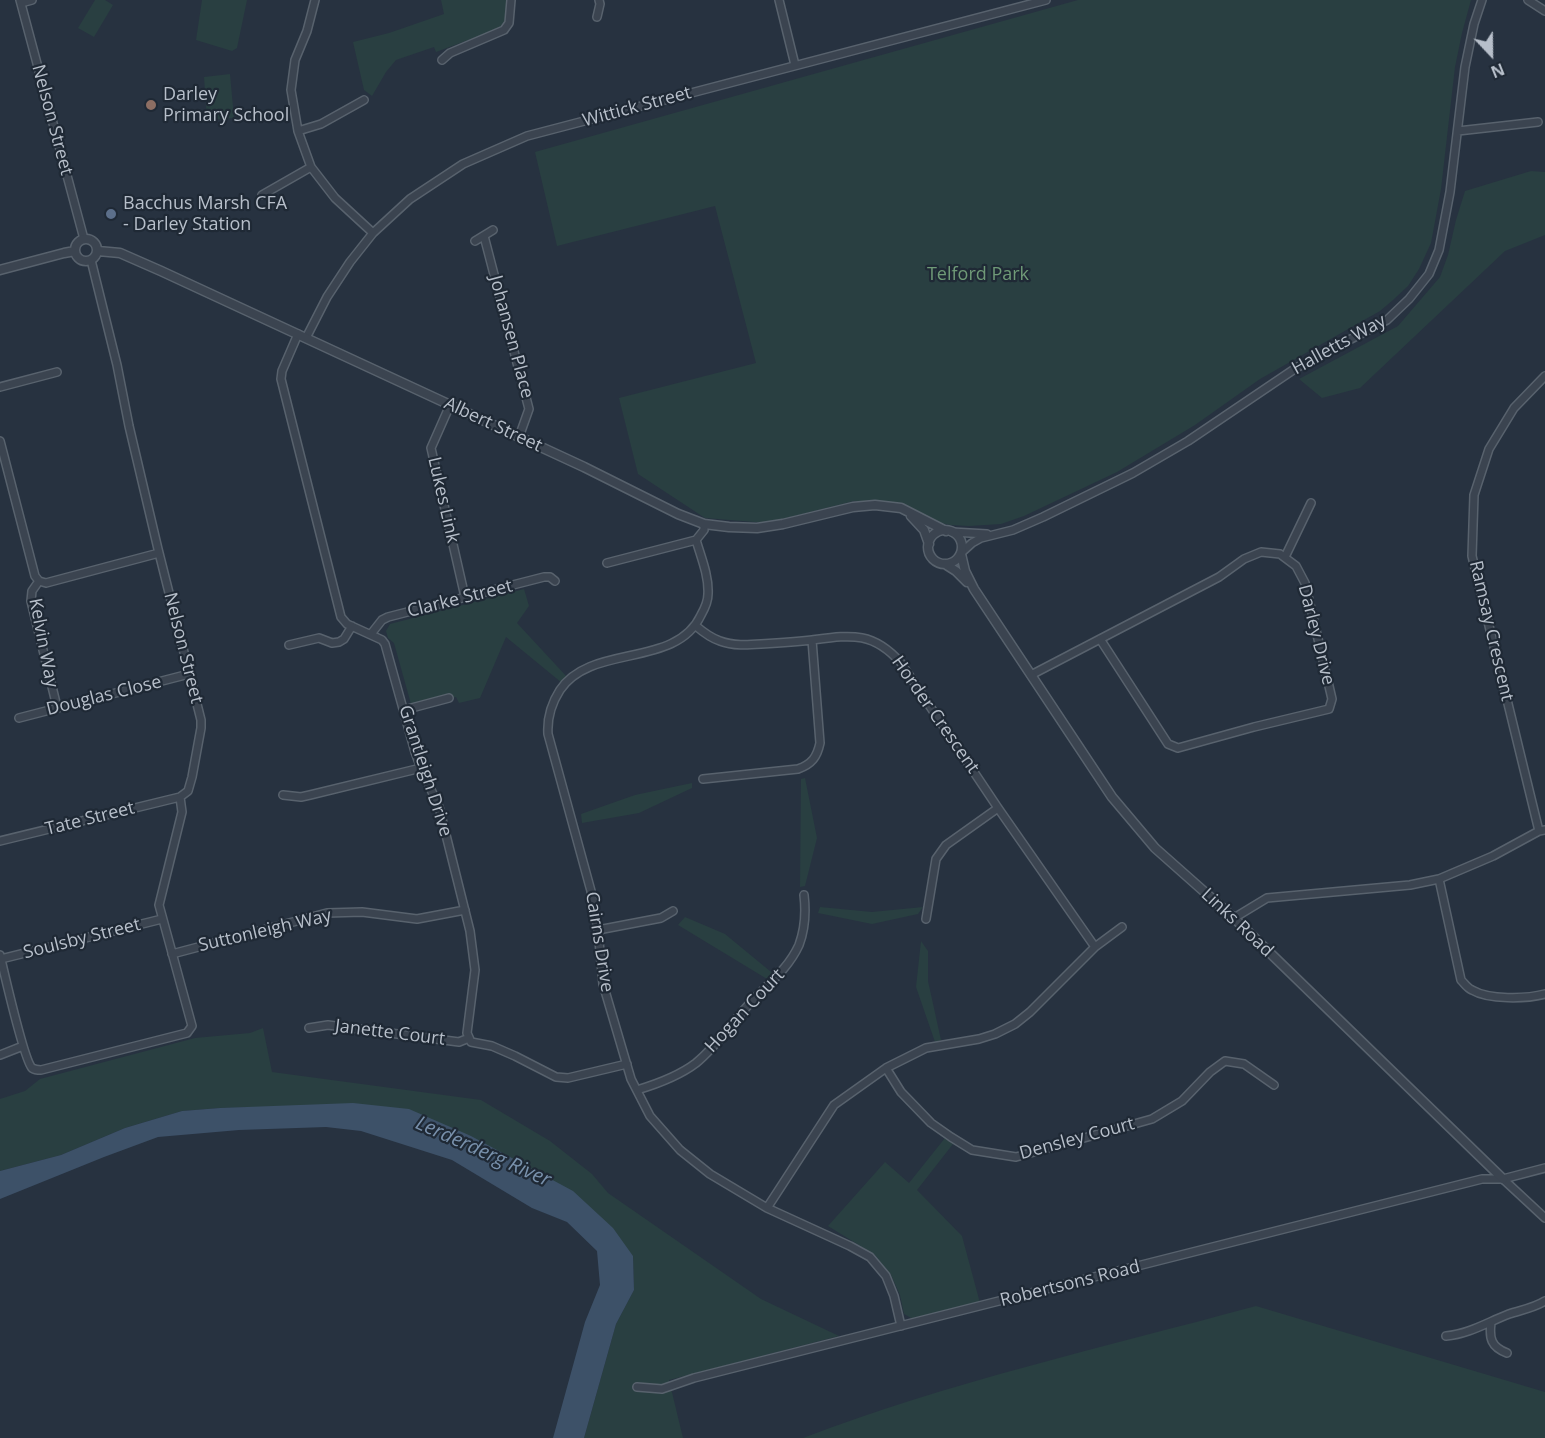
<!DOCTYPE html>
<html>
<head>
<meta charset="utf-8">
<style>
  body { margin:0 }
  #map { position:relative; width:1545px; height:1438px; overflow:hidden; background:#273240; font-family:"Open Sans",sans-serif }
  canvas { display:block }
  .north { position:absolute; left:1461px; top:24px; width:60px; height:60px; -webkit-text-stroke:4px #1f2935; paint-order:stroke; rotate:158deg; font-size:16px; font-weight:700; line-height:24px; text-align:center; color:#b7bfca }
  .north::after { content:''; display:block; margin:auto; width:21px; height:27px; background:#b7bfca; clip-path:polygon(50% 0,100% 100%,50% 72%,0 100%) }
</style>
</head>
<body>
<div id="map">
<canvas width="1545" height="1438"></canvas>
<div class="north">N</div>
</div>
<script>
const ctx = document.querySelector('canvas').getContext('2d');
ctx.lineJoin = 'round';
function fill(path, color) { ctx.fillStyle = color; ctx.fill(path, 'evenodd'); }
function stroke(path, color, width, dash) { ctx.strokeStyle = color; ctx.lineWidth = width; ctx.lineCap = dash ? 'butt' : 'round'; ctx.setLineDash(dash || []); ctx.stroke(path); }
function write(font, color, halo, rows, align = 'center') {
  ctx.font = font + ' "Open Sans",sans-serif'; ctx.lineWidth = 4.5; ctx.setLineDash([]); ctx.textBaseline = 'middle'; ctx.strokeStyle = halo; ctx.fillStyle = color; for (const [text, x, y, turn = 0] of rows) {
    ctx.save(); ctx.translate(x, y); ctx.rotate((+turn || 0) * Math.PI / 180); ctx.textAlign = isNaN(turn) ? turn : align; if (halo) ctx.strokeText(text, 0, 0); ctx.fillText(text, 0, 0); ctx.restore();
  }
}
const green = new Path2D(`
  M95,0H105L113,5L94,37L78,28Z
  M202,0H247L237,48L232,51L196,40Z
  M441,0H508C508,12 509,21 498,29L436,52L434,47L396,60L386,72L372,96L364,90L353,42L389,33L444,14Z
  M1078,0H1471L1462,33L1455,67L1441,189L1431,243L1419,269L1408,286L1393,300L1380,311L1260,379L1195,425L1117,472L1024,516L1001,524L969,526L950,525L936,522L902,503L854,501L767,523L705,518L638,474L619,398L756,363L715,206L557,246L535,152Z
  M230,74L234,118L207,120L204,77Z
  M1531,171L1545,172V235L1505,251L1360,388L1322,398L1299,379L1398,326L1440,277L1448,255L1456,220L1465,191Z
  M524,589L529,606L517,623L568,678L562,683L506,637L480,698L459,703L456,697L421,707L415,708L411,704L394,643L388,638L386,631L390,624Z
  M805,778L817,838L805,886L800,887L801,779Z
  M692,783V788L639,813L582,823L581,814L635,795Z
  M820,907L872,912L923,907L918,914L872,924L818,913Z
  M685,917L725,934L776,976L772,982L678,925Z
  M921,941L928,951V981L941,1040L935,1042L916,987Z
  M263,1028L272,1072L481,1100L550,1141L592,1174L608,1193L761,1299L839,1336L669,1380L683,1438H584L616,1324L634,1290L633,1256L471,1136L274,1107L220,1108L182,1111L125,1128L61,1155L0,1171V1099L25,1091L40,1079L195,1038L250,1033Z
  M945,1138L953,1144L917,1190L962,1236L980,1303L913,1319L904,1314L900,1295L891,1275L875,1255L828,1226L885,1162L909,1183Z
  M1256,1306L1545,1392V1438H803C949,1382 1105,1347 1256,1306Z`);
const water = new Path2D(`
  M353,1103L409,1109L471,1136L573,1191L613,1228L633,1256L634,1290L616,1324L584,1438H553L585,1322L600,1285L597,1251L567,1222L532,1208L452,1160L361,1131L326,1127L239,1130L158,1137L104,1157L0,1199V1171L61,1155L125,1128L182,1111L220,1108Z`);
const minor = new Path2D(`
  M20,0L84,239
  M315,0L307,31L295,60L291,90L298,131L311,167L335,198L373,233
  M779,0L795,65
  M1528,0L1545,11
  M21,3L32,0
  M597,17L600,4L599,0
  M442,60L450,53L504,30L509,23L511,0
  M298,131L321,124L364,100
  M1458,131L1538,122
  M262,195L311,167
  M484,236L529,409L519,437
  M475,241L493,230
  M298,334L282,371L281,379L341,617L347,624L382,640L385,644L415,752L421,768L439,807L470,931L475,970L467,1033L471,1042L492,1046L515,1056L556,1077L568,1078L627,1064
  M306,338L327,297L350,262L373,233L410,199L463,164L527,136L1046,0
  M0,387L57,372
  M450,405L431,448L465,597
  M0,441L35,576L39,581L46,583L159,553
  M704,524V530L696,540C701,557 709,576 708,594C708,601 705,608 701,615C676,669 591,643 560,690C551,704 547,718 548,734L591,891L598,930L603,984L631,1079L650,1116L680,1150L710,1174L767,1208L850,1246L870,1257L886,1276L894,1296L901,1326
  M952,532L987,534
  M961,553L972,543L981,538L1013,530L1043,517L1133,473L1188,441L1296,368L1387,320L1409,299L1429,274L1439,250L1450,192L1465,67L1474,24L1482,0
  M1285,557L1311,503
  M607,563L696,540
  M39,581L32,591L31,601L57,707
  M696,626C703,632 711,638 720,641C733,646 748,645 761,644C778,643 795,642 812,640C851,635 873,631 901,663L998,808L1095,947
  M371,634L382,620L388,617L544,577H550L555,581
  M289,645L319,638L332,643L339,642L344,639L352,626
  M1031,675L1219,577L1244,559L1261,552L1280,554L1296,566L1305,583L1332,699L1329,709L1254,727L1178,748L1168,744L1100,639
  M404,710L449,698
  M19,718L189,674
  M703,779L798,769C812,764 817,757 820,743L812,640
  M283,795L301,797L310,795L421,768
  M1539,831L1472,556L1474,495L1489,449L1514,408L1545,376
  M0,841L180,797
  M1439,879L1461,980C1465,984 1467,988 1472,990C1489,1000 1526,999 1545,994
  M1234,918L1267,898L1410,885L1439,879L1493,856L1539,831L1545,830
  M926,919L936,859L946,845L998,808
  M598,930L661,918L673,911
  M172,954L327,913L362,912L417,919L465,910
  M0,955C4,972 24,1060 32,1068C35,1070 37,1070 41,1070L187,1033L192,1026L159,905L182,812L180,797L188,791L192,777L201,728V720L158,549L129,426L117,365L91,260
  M1,959L162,919
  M309,1028L328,1025L459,1042L469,1038
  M0,1055L23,1046
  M886,1068L901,1092L931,1123L951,1137L972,1150L1016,1157L1152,1119L1182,1101L1210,1072L1225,1061L1244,1064L1274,1085
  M637,1090C657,1084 679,1076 696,1063C717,1046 733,1021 752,1001C769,983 788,969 799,945C805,929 806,912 804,895
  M1503,1179L1545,1218
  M767,1208L834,1105L886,1068L926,1048L979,1039L995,1034L1015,1024L1030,1012L1095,947L1122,927
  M1491,1323C1489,1338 1491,1347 1507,1353
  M1446,1336C1469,1334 1488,1322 1509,1314C1521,1310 1534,1308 1545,1301
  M637,1387L662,1389L694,1378L1482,1179H1503L1545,1168`);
const tertiary = new Path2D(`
  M75 250a11 11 0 1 1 22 0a11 11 0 1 1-22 0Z
  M98,251L120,253L161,271L584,467L678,514L704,524L729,527L757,528L783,524L853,507L875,505L901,508L946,531
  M0,270L64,253L75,251
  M911,516L924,530L929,544
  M928 547a17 17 0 1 1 34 0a17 17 0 1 1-34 0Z
  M961,554L965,571L974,589L1112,797L1155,848L1234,918L1503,1179
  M945,564L956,571L967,582`);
const markers = [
  [151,105,6,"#8d6e63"],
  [111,214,6,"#5c6f8a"]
];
const poiNames = [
  ["Darley",163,95],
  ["Primary School",163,116],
  ["Bacchus Marsh CFA",123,204],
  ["- Darley Station",123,225]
];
const streetNames = [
  ["Wittick Street",637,107,-15],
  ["Nelson Street",52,120,75],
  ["Johansen Place",511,337,75],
  ["Halletts Way",1339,345,-29],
  ["Albert Street",493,425,25],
  ["Lukes Link",443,500,77],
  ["Clarke Street",460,599,-14],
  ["Ramsay Crescent",1491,631,77],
  ["Darley Drive",1316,635,76],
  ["Kelvin Way",43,643,79],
  ["Nelson Street",183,648,76],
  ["Douglas Close",104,696,-14],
  ["Horder Crescent",935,715,55],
  ["Grantleigh Drive",425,771,72],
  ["Tate Street",90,819,-14],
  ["Links Road",1237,923,43],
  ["Suttonleigh Way",265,931,-13],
  ["Soulsby Street",82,939,-14],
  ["Cairns Drive",599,942,81],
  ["Hogan Court",745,1011,-47],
  ["Janette Court",390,1033,7],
  ["Densley Court",1077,1139,-15],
  ["Robertsons Road",1070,1284,-14]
];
const parkNames = [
  ["Telford Park",978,275]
];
const waterNames = [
  ["Lerderderg River",483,1152,24]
];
fill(green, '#293f41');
fill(water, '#3d5168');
stroke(minor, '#58626d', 10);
stroke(tertiary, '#58626d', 11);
stroke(minor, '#3b4450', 7);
stroke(tertiary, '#3b4450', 8);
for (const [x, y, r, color] of markers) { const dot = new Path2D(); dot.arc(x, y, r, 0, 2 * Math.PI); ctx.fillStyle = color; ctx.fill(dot); stroke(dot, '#1f2935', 2); }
write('18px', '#b7bfca', '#1f2935', poiNames, 'left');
write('18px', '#b7bfca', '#1f2935', streetNames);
write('18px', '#6f9a77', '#1f2935', parkNames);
write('italic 20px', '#7991ac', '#1f2935', waterNames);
</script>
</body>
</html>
